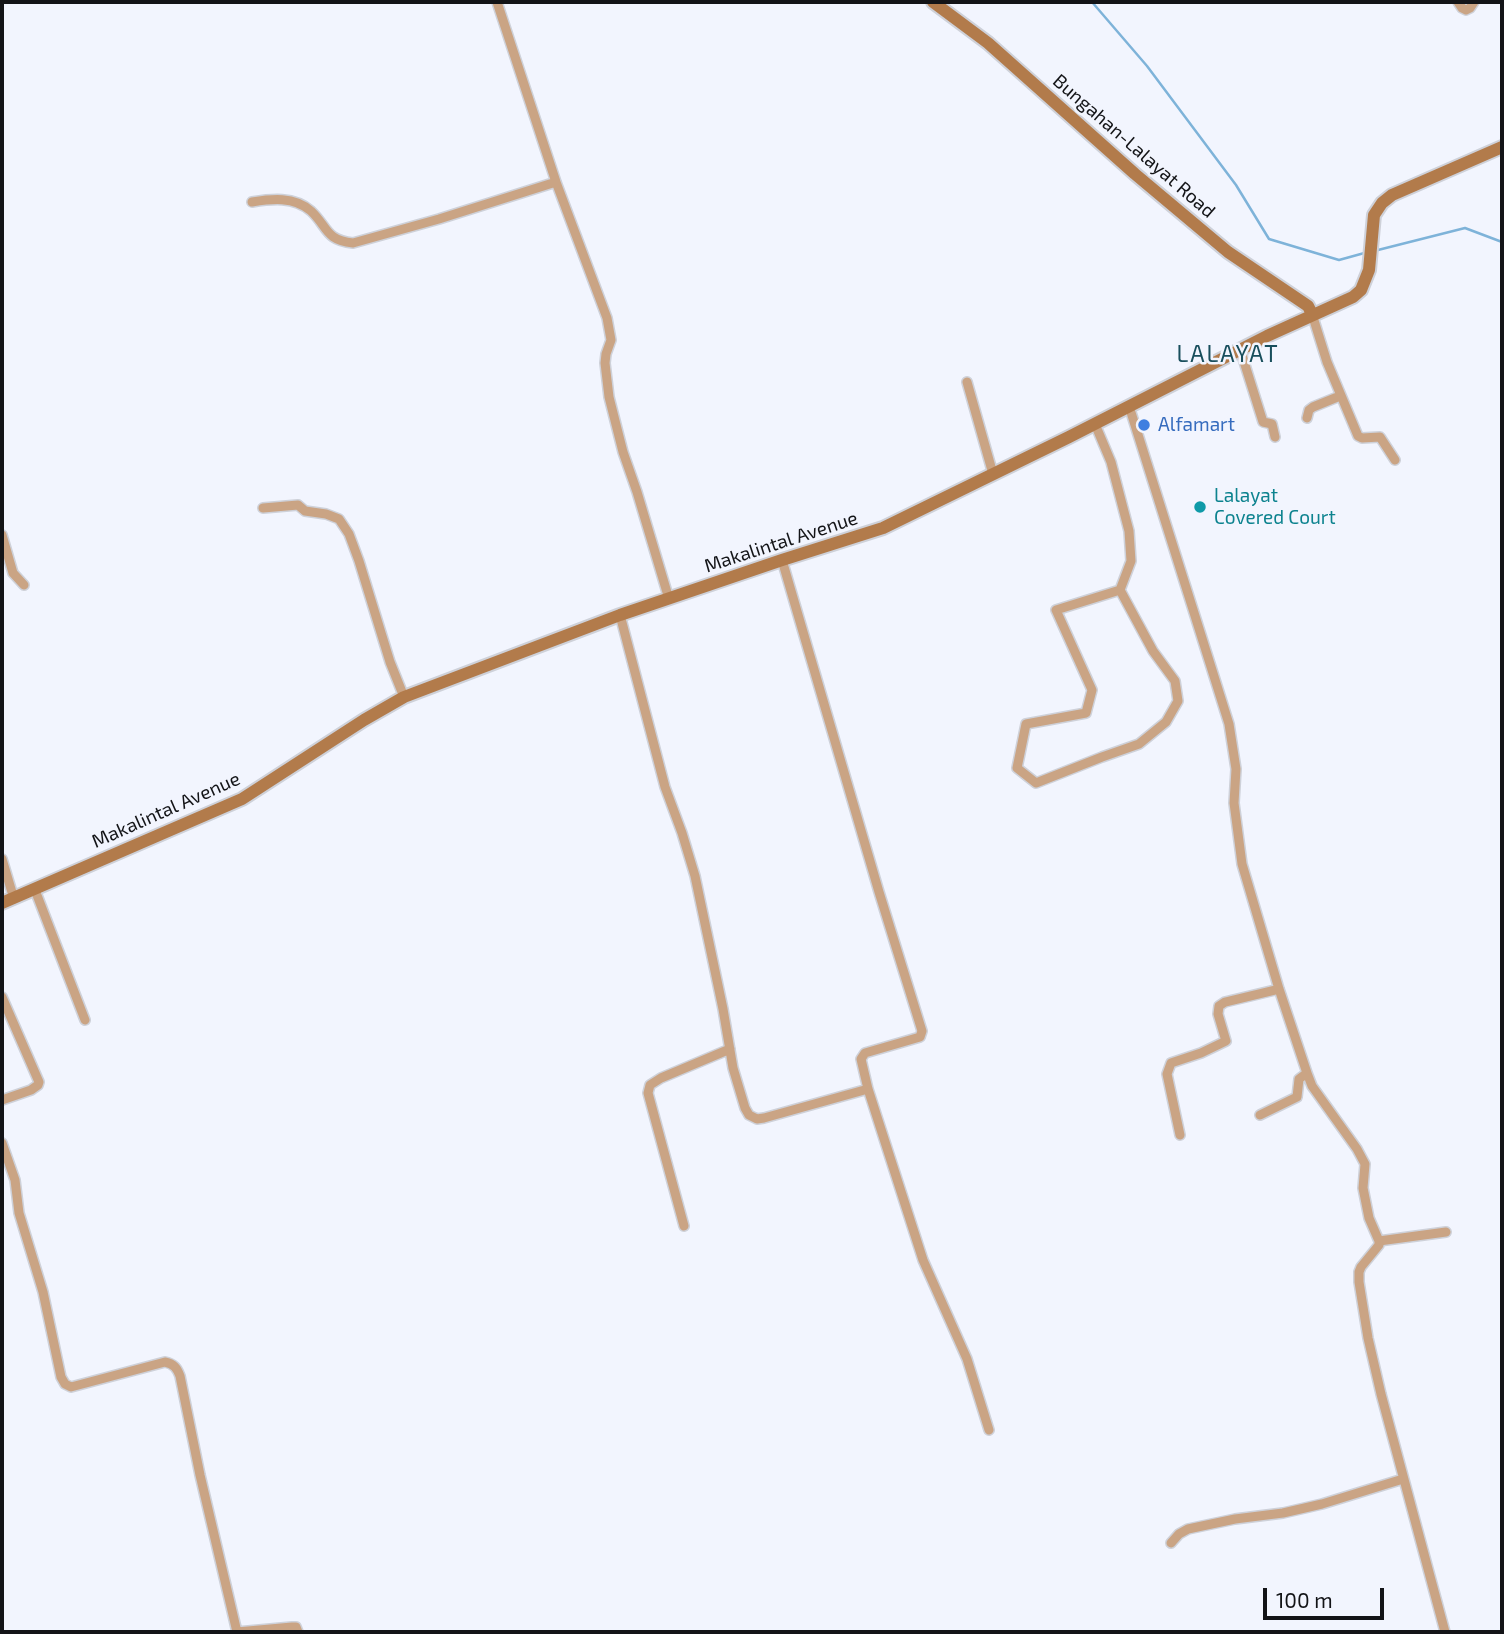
<!DOCTYPE html>
<html>
<head>
<meta charset="utf-8">
<style>
  body { margin:0 }
  #map { position:relative; width:1504px; height:1634px; overflow:hidden; background:#f2f5fe; font-family:"Exo 2",sans-serif }
  canvas { display:block }
  .frame { position:absolute; inset:0; border:4px solid #131417; pointer-events:none }
  .scale { position:absolute; left:1263px; top:1588px; width:121px; height:32px; box-sizing:border-box; border:4px solid #131417; border-top:0; padding-left:9px; font-size:21px; line-height:24px; white-space:nowrap; color:#131417; -webkit-text-stroke:5px #f2f5fe; paint-order:stroke }
</style>
</head>
<body>
<div id="map">
<canvas width="1504" height="1634"></canvas>
<div class="frame"></div>
<div class="scale">100 m</div>
</div>
<script>
const ctx = document.querySelector('canvas').getContext('2d');
ctx.lineJoin = 'round';
function stroke(path, color, width, dash) { ctx.strokeStyle = color; ctx.lineWidth = width; ctx.lineCap = dash ? 'butt' : 'round'; ctx.setLineDash(dash || []); ctx.stroke(path); }
function write(font, color, halo, rows, align = 'center') {
  ctx.font = font + ' "Exo 2",sans-serif'; ctx.lineWidth = 5; ctx.setLineDash([]); ctx.textBaseline = 'middle'; ctx.strokeStyle = halo; ctx.fillStyle = color; for (const [text, x, y, turn = 0] of rows) {
    ctx.save(); ctx.translate(x, y); ctx.rotate((+turn || 0) * Math.PI / 180); ctx.textAlign = isNaN(turn) ? turn : align; if (halo) ctx.strokeText(text, 0, 0); ctx.fillText(text, 0, 0); ctx.restore();
  }
}
const stream = new Path2D(`
  M1092,2L1147,66L1236,185L1269,239L1339,260L1368,252
  M1374,251L1465,228L1502,242`);
const street = new Path2D(`
  M497,2L556,182L607,318L611,340L606,354L605,363L609,397L623,452L637,492L669,599
  M1458,2L1462,8L1466,10L1470,8L1474,2
  M252,202C271,199 294,196 311,211C328,227 325,240 353,243L439,219L556,182
  M1312,314L1327,362L1358,436L1362,438L1380,437L1395,460
  M1240,349L1263,422L1272,424L1275,437
  M967,382L993,474
  M1129,406L1229,724L1236,769L1234,803L1242,864L1279,989L1307,1073L1312,1086L1357,1149L1365,1164L1363,1188L1369,1218L1379,1241V1245L1361,1267L1359,1272V1282L1368,1338L1381,1394L1445,1632
  M1307,418L1309,410L1313,407L1340,396
  M1095,424L1111,462L1129,531L1131,561L1120,590L1153,651L1175,681L1178,701L1166,722L1139,744L1102,757L1036,783L1017,768L1026,724L1086,713L1092,690L1056,610L1120,590
  M263,508L298,505L305,511L326,514L339,519L349,534L359,561L390,662L404,697
  M2,535L13,573L24,585
  M782,560L879,892L922,1031L920,1037L865,1053L861,1059L868,1089L923,1260L967,1359L989,1430
  M620,615L665,787L682,833L695,876L723,1009L733,1068L745,1108L749,1115L757,1119L764,1118L868,1089
  M2,859L14,899
  M35,890L85,1020
  M2,997L39,1082L38,1085L31,1090L2,1100
  M1260,1115L1297,1097L1299,1079L1307,1073
  M1180,1135L1167,1074L1171,1063L1201,1053L1226,1041L1218,1014L1219,1006L1225,1002L1279,989
  M2,1143L15,1180L19,1213L43,1292L61,1377L65,1384L71,1387L165,1362C174,1364 177,1368 180,1376L200,1475L237,1632L292,1627H296L298,1632
  M684,1226L648,1093L650,1085L661,1078L730,1049
  M1379,1241L1446,1232
  M1171,1543L1179,1534L1188,1529L1235,1519L1283,1513L1322,1504L1403,1479`);
const secondary = new Path2D(`
  M933,2L988,43L1135,174L1228,252L1308,306L1312,314
  M2,903L242,799L364,720L404,697L620,615L782,560L883,528L1069,437L1267,336L1353,297L1361,290L1369,270L1374,215L1382,203L1392,195L1502,147`);
const markers = [
  [1144,425,7,"#3f7fe0"],
  [1200,507,7,"#0f9aa8"]
];
const streetNames = [
  ["Bungahan-Lalayat Road",1134,146,41],
  ["Makalintal Avenue",781,542,-18],
  ["Makalintal Avenue",166,810,-24]
];
const shopNames = [
  ["Alfamart",1158,425]
];
const cultureNames = [
  ["Lalayat",1214,496],
  ["Covered Court",1214,518]
];
const quarterNames = [
  ["LALAYAT",1228,354]
];
stroke(stream, '#7eb3d9', 2.5);
stroke(street, '#ced1d9', 12);
stroke(secondary, '#ced1d9', 16);
stroke(street, '#caa484', 9);
stroke(secondary, '#b27b4b', 12);
for (const [x, y, r, color] of markers) { const dot = new Path2D(); dot.arc(x, y, r, 0, 2 * Math.PI); ctx.fillStyle = color; ctx.fill(dot); stroke(dot, '#f2f5fe', 2.5); }
write('19px', '#131417', '#f2f5fe', streetNames);
write('19px', '#366cbe', '#f2f5fe', shopNames, 'left');
write('19px', '#0d838f', '#f2f5fe', cultureNames, 'left');
ctx.letterSpacing = '2px';
write('23px', '#184e5c', '#f2f5fe', quarterNames);
ctx.letterSpacing = '0px';
</script>
</body>
</html>
